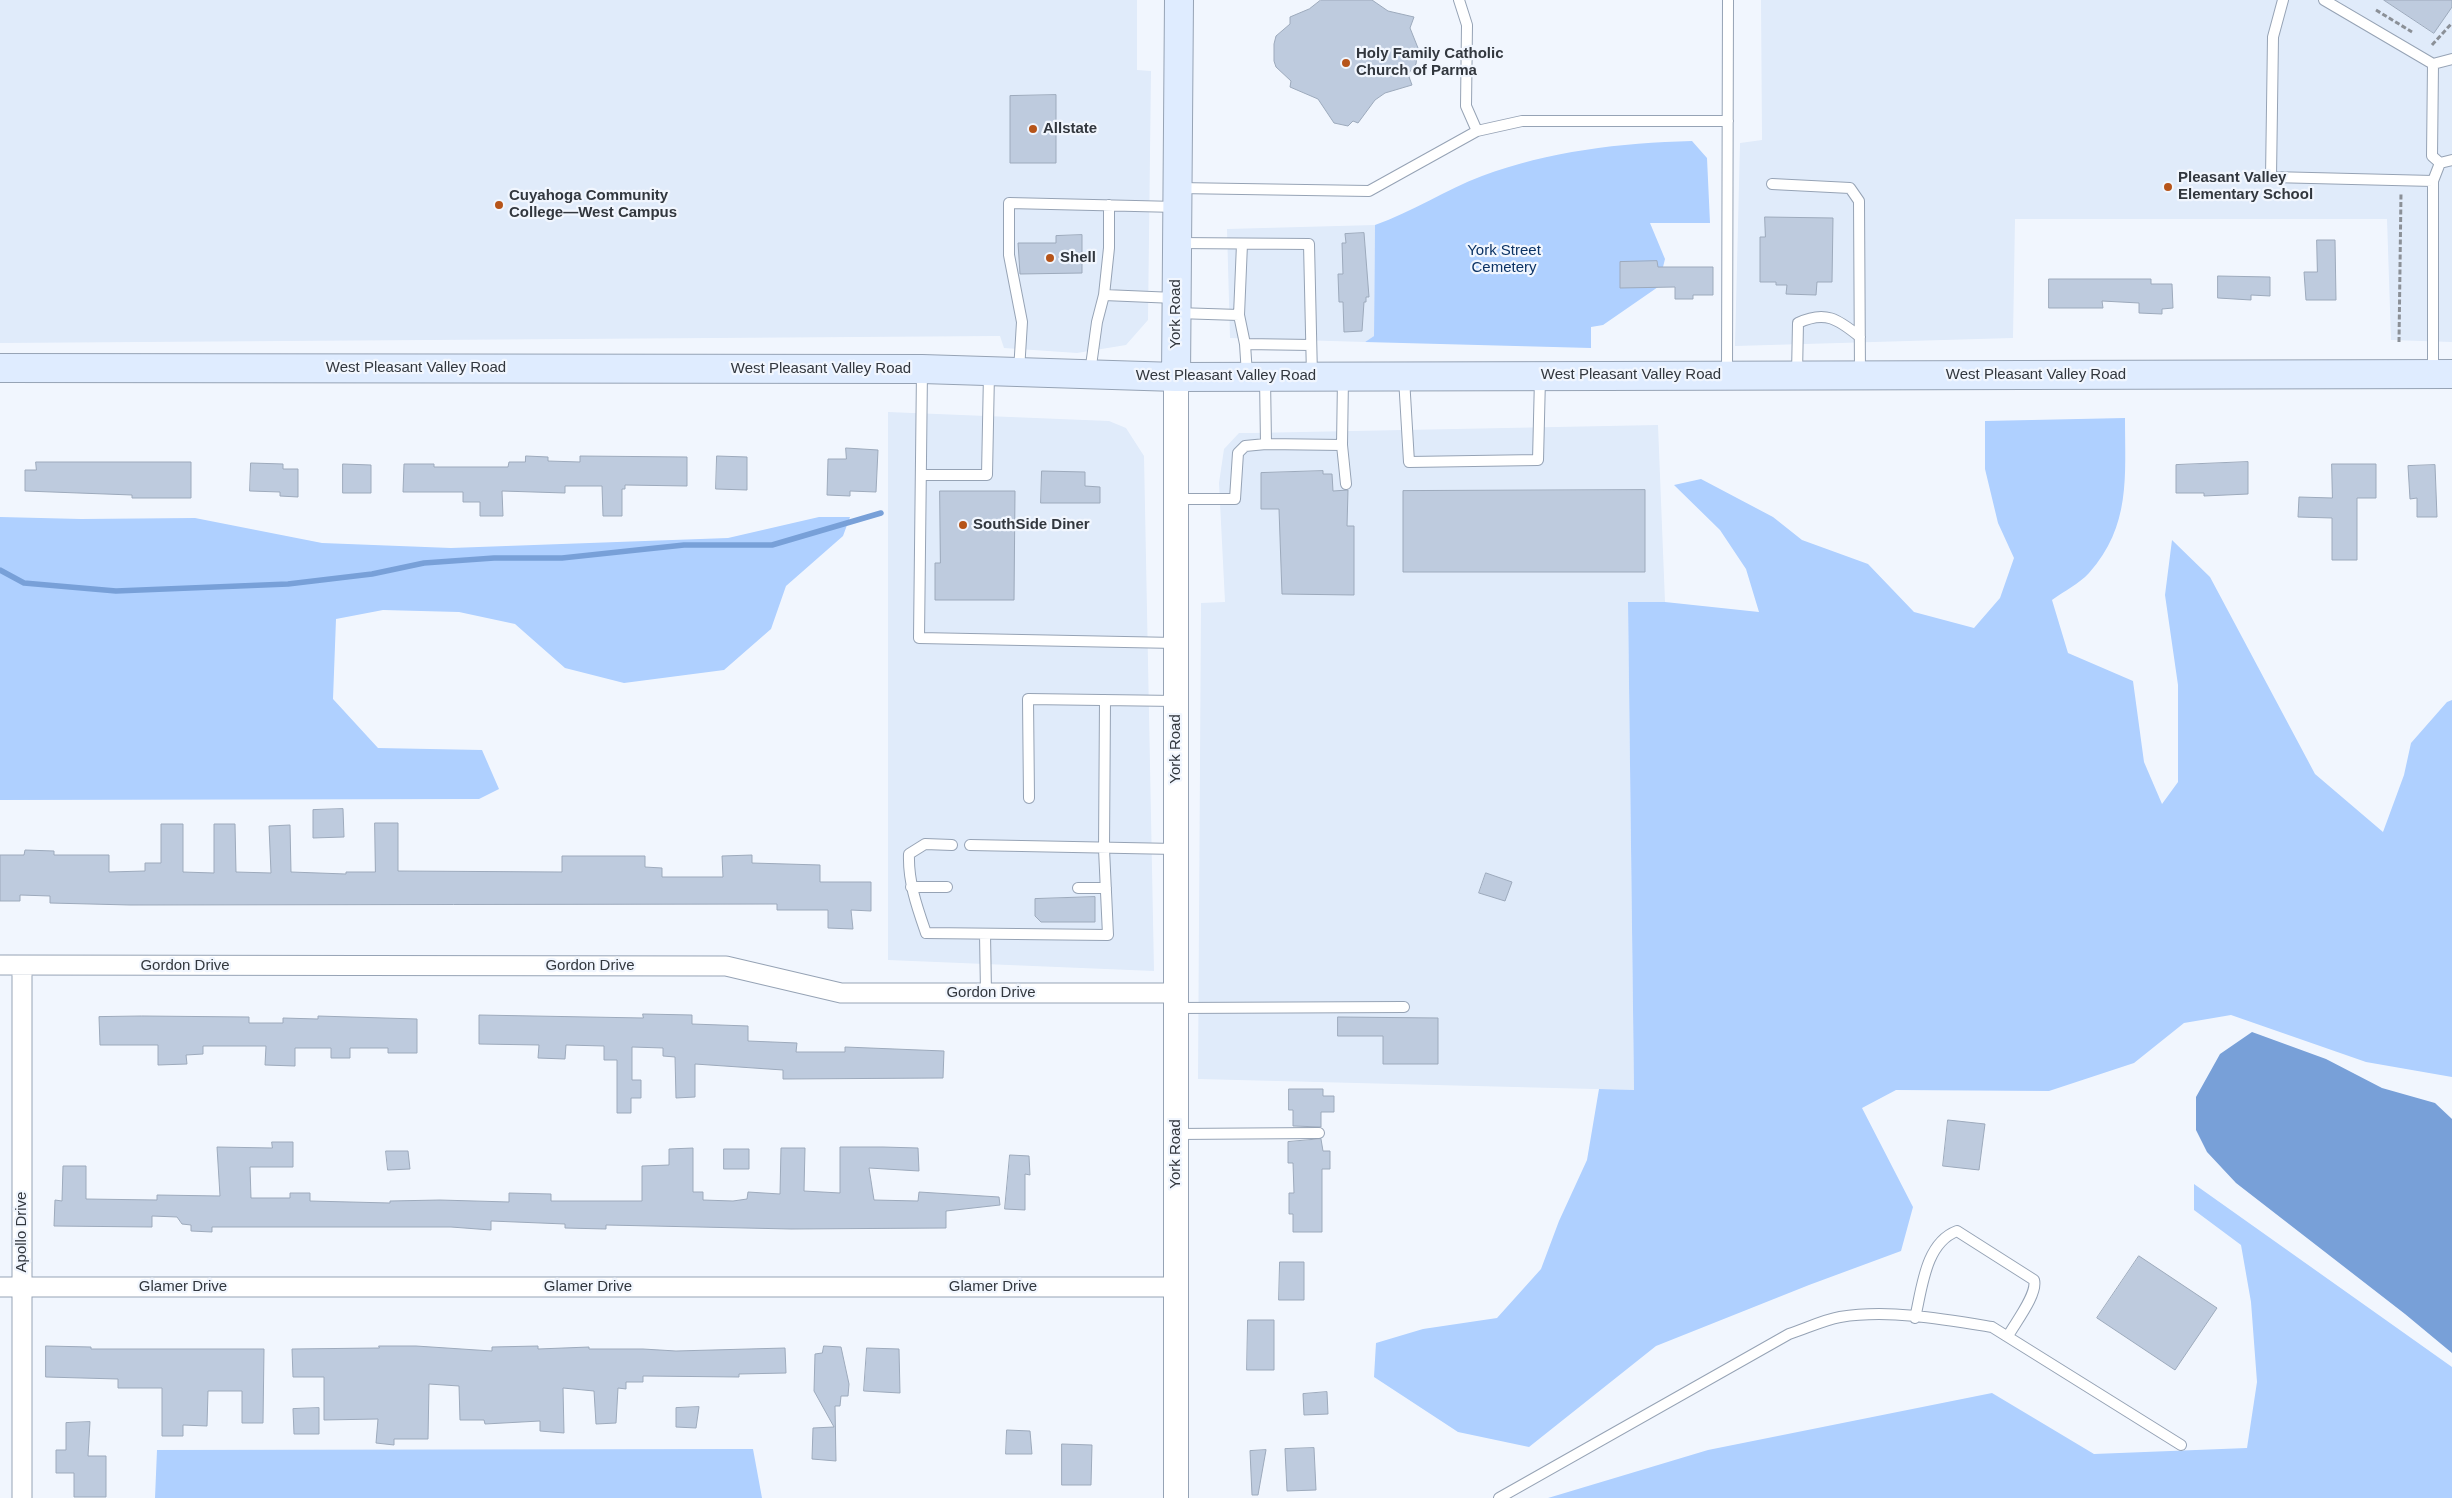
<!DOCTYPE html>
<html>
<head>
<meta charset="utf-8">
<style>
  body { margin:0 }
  canvas { display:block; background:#f1f6fe }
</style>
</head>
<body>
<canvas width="2452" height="1498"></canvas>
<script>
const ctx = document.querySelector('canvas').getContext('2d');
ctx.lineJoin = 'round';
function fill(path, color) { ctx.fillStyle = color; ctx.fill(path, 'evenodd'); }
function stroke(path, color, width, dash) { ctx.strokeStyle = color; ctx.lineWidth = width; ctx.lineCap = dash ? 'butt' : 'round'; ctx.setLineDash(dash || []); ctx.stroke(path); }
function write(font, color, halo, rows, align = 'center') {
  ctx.font = font + ' Arial,sans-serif'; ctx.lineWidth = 4.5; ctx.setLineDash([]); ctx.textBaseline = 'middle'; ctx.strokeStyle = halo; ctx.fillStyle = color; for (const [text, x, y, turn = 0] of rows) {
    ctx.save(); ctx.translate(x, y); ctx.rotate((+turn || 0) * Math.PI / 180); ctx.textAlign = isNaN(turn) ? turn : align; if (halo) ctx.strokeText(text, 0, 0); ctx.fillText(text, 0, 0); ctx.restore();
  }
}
const built = new Path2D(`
  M0,0H1137V70L1151,71L1148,320L1126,345L1077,353L1004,348L1000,336L0,343Z
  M1761,0H2452V342L2391,340L2387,219H2015L2013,338L1735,346L1740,143L1762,140Z
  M1375,225L1374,336L1365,342L1230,338L1227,229Z
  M888,412L1109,421L1126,428L1144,456L1154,971L888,960Z
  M1658,425L1665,602H1628L1634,1090L1198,1079L1201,603L1225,602L1219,483L1224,449L1239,433H1251Z`);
const green = new Path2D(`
  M1692,141L1707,158L1710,223H1650L1665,259L1658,287L1603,325L1591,327V348L1365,342L1374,336L1375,225C1412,212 1445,190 1482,176C1549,151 1620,143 1692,141Z
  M2125,418C2125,477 2131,526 2089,573C2079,584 2064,591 2052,600L2068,653L2133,681L2144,762L2162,804L2178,782V685L2165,595L2172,540L2210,577L2315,774L2383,832L2404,775L2411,743L2447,702L2452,700V1077L2366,1062L2231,1015L2184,1023L2134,1063L2049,1091L1896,1090L1862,1108L1913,1207L1901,1251L1809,1285L1656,1346L1529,1447L1458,1432L1374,1377L1376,1343L1423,1329L1497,1318L1541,1269L1559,1221L1587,1160L1599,1089L1634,1090L1628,602H1665L1759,612L1746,569L1720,530L1674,485L1701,479L1773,517L1802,540L1868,564L1914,612L1974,628L2000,598L2014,558L1998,523L1985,469V421Z
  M0,517L81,519L195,518L322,543L451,548L728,538L819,517H850L843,536L786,586L771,629L724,670L624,683L565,668L515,624L459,612L383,610L336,619L333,699L378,748L482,750L499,789L479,799L0,800Z
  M2194,1184L2452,1367V1498H1548L1708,1450L1992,1393L2094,1454L2247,1448L2257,1382L2251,1302L2241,1245L2194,1210Z
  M753,1449L762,1498H155L157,1450Z`);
const water = new Path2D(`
  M2252,1032L2326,1059L2382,1088L2435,1103L2452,1119V1353L2405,1314L2236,1183L2207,1152L2196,1130V1097L2220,1054Z`);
const stream = new Path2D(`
  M0,570L24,583L116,591L288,584L372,574L424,563L494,558H562L684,545H772L881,513`);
const building = new Path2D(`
  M1321,0H1372L1388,11L1414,17L1410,28L1418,48L1416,64L1408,74L1412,85L1385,93L1375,100L1358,123L1353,121L1348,126L1334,123L1318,99L1290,87L1291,81L1276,67L1274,61V44L1276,36L1290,24V17L1309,9Z
  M2384,0H2452V7L2434,33Z
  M1056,95V163H1010V96Z
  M1765,217L1833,218L1832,282H1817L1816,295L1786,294L1787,285H1776V282H1760V237H1765Z
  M1364,233L1369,297H1366V302H1364L1362,331L1344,332L1343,302H1339L1338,274H1343L1342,243H1346L1345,234Z
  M1082,235V273L1020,274L1018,243H1056V236Z
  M2317,240H2335L2336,300H2306L2304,272H2317Z
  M1657,261L1658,267H1713V295H1693V299H1675V287L1620,288V262Z
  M2218,276L2270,277V296L2251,295V300L2218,298Z
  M2049,279H2151V284H2172L2173,308L2162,309V314L2139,313V303L2102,301L2103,308H2049Z
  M846,448L878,450L876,492L850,491V496L827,495L828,459H846Z
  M526,456L548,457V461L580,462V456L687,457V486L625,485V489H622V516H603L602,486H565V493L502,491L503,516H480V502H463V492H403L404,464H434V467H508L509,462H525Z
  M717,456L747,457V490L716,489Z
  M36,462H191V498H132V495L25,491V470H36Z
  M2248,462V494L2204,496V493H2176V465Z
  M251,463L283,464V469H298V497L280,496V492L250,491Z
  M343,464L371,465V493H343Z
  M2332,464H2376V498H2357V560H2332V518L2298,517L2299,497L2332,498Z
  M2435,465L2437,517H2417V498L2410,499L2408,466Z
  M1042,471L1085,472V486L1100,487V503H1041Z
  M1323,471V474H1332L1333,491L1348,490L1347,526H1354V595L1282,594L1279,509H1261V473Z
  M1645,490V572H1403V491Z
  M940,491H1015L1014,600H935V563H940Z
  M343,809L344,837L313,838V810Z
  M375,823H398V871L562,872V856H645V867L662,868V877H723L722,856L752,855V863L820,865V882H871V911L851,910L853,929L828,928V910H777V904L130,905L50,903V896L20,895V901H0V855H24L25,850L54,851V855H109V872L145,871V863H161V824H183V872L214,873V824H235L236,872L271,873L269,826L290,825L291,872L346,874V872H375Z
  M1486,873L1512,882L1505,901L1479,893Z
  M1095,897V922H1041L1035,916V899Z
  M643,1014L692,1015V1024L748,1026V1041L797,1043L796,1052H845V1047L944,1051L943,1078L783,1079V1070L695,1064V1097L676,1098L675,1057L663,1056V1048L632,1047V1080H641V1098H631V1113H617V1060H604V1046L566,1045L565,1059L538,1058L539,1045L479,1044V1015L643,1018Z
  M142,1016L249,1017V1023H283V1018L318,1019V1016L417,1019V1053H388V1048H350V1058H331V1048H295V1066L265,1065L266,1046H203V1054L186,1055L187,1064L158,1065V1045H100L99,1017Z
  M1338,1017L1438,1018V1064H1383V1036H1338Z
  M1289,1089H1323V1096H1334V1112H1321V1127L1293,1126V1110H1289Z
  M1948,1120L1985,1124L1979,1170L1943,1166Z
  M1321,1139L1323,1151H1330V1169H1322V1232H1293V1214H1289V1193H1294L1293,1163H1288V1142Z
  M272,1142H293V1167H250L251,1198H290V1193H310V1201L390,1203V1201L440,1200L509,1202V1193L551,1194V1201H642V1166L669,1165V1149L693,1148V1192H703V1200L733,1201L747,1199L748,1192L780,1194L781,1148H805L804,1191L840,1193V1147H883L918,1148L919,1171L869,1168L874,1200L918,1201L919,1192L999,1197L1000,1205L946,1211V1228L791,1229L606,1225V1229L565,1228V1224L491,1221V1230L451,1227H212V1232L191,1231V1225L182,1224L177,1217L152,1216V1227L54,1226L55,1200L62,1201L63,1166H86V1199L157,1200V1195L220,1196L217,1147L272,1148Z
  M724,1149H749V1169H724Z
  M386,1151H408L410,1169L388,1170Z
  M1010,1155L1029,1156L1030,1175L1025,1174V1210L1005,1209Z
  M2139,1256L2217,1308L2175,1370L2097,1318Z
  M1280,1262H1304V1300H1279Z
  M1248,1320H1274V1370H1247Z
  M46,1346L91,1347V1349H264L263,1423H242V1391H208L207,1426L183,1425V1436H162V1388H118V1379L46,1377Z
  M379,1346H416L492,1351V1347L538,1346V1349L589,1347V1349H643L676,1351L785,1348L786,1373L739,1374V1377L643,1376V1382H626V1389L618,1388L616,1423L596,1424L594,1391L563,1388L564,1433L540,1431V1421L485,1424L484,1420H460L459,1386L429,1384L428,1439H394V1445L376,1443L378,1419L324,1420V1377H293L292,1349L379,1348Z
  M824,1346L841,1347L849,1384L848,1396H841L840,1406H835L836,1461L812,1459L813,1428L834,1427L814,1391L815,1354L822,1353Z
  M867,1348L899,1349L900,1393L864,1391Z
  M1327,1392L1328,1414L1304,1415L1303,1394Z
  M699,1407L696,1428L676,1427V1408Z
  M319,1408V1434H294L293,1409Z
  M90,1422L88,1456H106V1497H74V1473H56V1450H66V1423Z
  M1007,1430L1030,1431L1032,1454H1006Z
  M1062,1444L1092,1445L1091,1485H1062Z
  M1314,1448L1316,1490L1287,1491L1285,1449Z
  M1266,1450L1258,1495H1252L1250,1451Z`);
const path = new Path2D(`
  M2376,10L2412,32
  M2432,45L2452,23
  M2399,342L2401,193`);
const service = new Path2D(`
  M1459,0L1467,25L1466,106L1477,131
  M2283,0L2273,37L2271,177L2433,181
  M2324,0L2433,64L2432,156L2440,163
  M2433,64L2452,59
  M2440,163L2452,160
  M1772,184L1850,188L1859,201L1860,374
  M1178,188L1369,191L1477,131L1522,121H1728
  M1178,243L1309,244L1312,376
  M1104,295L1175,298
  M1177,313L1239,315L1242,244
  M1239,315L1245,344L1247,375
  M1245,344L1311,345
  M922,370L919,638L1176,643
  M1019,371L1022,322L1009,255V203L1177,207
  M1090,373L1097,322L1104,295L1109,248V205
  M2433,373V181L2440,163
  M1727,374L1728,0
  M1797,374L1798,323C1825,310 1838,319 1860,337
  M1265,378L1266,444L1342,445L1343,378
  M1404,378L1409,462L1538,460L1540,378
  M1342,445L1346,484
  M921,475H987L989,373
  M1176,499H1235L1238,453L1245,446L1266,444
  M1029,798L1028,699L1176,701
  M952,845L925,844L909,854C908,882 917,907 926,933L1108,935L1104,849L1105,700
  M970,845L1176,849
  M911,887H947
  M1078,888H1106
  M985,934L986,993
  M1176,1008L1404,1007
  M1176,1134L1319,1133
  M1915,1318C1922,1289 1925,1243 1957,1231L2034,1280C2038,1294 2015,1323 2008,1336
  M1499,1498L1789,1334C1805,1329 1823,1320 1840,1317C1889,1309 1944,1319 1992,1327L2181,1445`);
const minor = new Path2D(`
  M0,965L726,966L841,993H1176
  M22,966V1498
  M0,1287H1176`);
const tertiary = new Path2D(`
  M1176,377V1498`);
const secondary = new Path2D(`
  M0,368L922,369L1176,377L2452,374
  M1176,377L1179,0`);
const markers = [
  [1346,63,5,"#b65419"],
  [1033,129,5,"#b65419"],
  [2168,187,5,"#b65419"],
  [499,205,5,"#b65419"],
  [1050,258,5,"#b65419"],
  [963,525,5,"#b65419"]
];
const poiNames = [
  ["Holy Family Catholic",1356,54],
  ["Church of Parma",1356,71],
  ["Allstate",1043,129],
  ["Pleasant Valley",2178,178],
  ["Elementary School",2178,195],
  ["Cuyahoga Community",509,196],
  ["College—West Campus",509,213],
  ["Shell",1060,258],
  ["SouthSide Diner",973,525]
];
const parkNames = [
  ["York Street",1504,251],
  ["Cemetery",1504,268]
];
const streetNames = [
  ["York Road",1176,314,-90],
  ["West Pleasant Valley Road",416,368],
  ["West Pleasant Valley Road",821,369],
  ["West Pleasant Valley Road",1631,375],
  ["West Pleasant Valley Road",2036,375],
  ["West Pleasant Valley Road",1226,376],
  ["York Road",1176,749,-90],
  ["Gordon Drive",185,966],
  ["Gordon Drive",590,966],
  ["Gordon Drive",991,993],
  ["York Road",1176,1154,-90],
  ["Apollo Drive",22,1232,-90],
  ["Glamer Drive",183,1287],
  ["Glamer Drive",588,1287],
  ["Glamer Drive",993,1287]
];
fill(built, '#e0ebfa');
fill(green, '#afd0ff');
fill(water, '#78a0d8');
stroke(stream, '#78a0d8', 5.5);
fill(building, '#becbde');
stroke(building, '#9daabc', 1);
stroke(service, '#96a3b5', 12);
stroke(minor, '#96a3b5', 21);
stroke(tertiary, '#96a3b5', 26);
stroke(secondary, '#96a3b5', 30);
stroke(path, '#8b9097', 3, [5, 2.5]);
stroke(service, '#fff', 10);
stroke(minor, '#fff', 19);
stroke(tertiary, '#fff', 24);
stroke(secondary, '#dfecff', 28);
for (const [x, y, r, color] of markers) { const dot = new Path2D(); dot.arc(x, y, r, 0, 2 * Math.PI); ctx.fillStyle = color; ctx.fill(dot); stroke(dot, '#f1f6fe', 2); }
write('bold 15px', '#32373e', '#f1f6fe', poiNames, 'left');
write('15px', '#0b3365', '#f1f6fe', parkNames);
write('15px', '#32373e', '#f1f6fe', streetNames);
</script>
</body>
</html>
